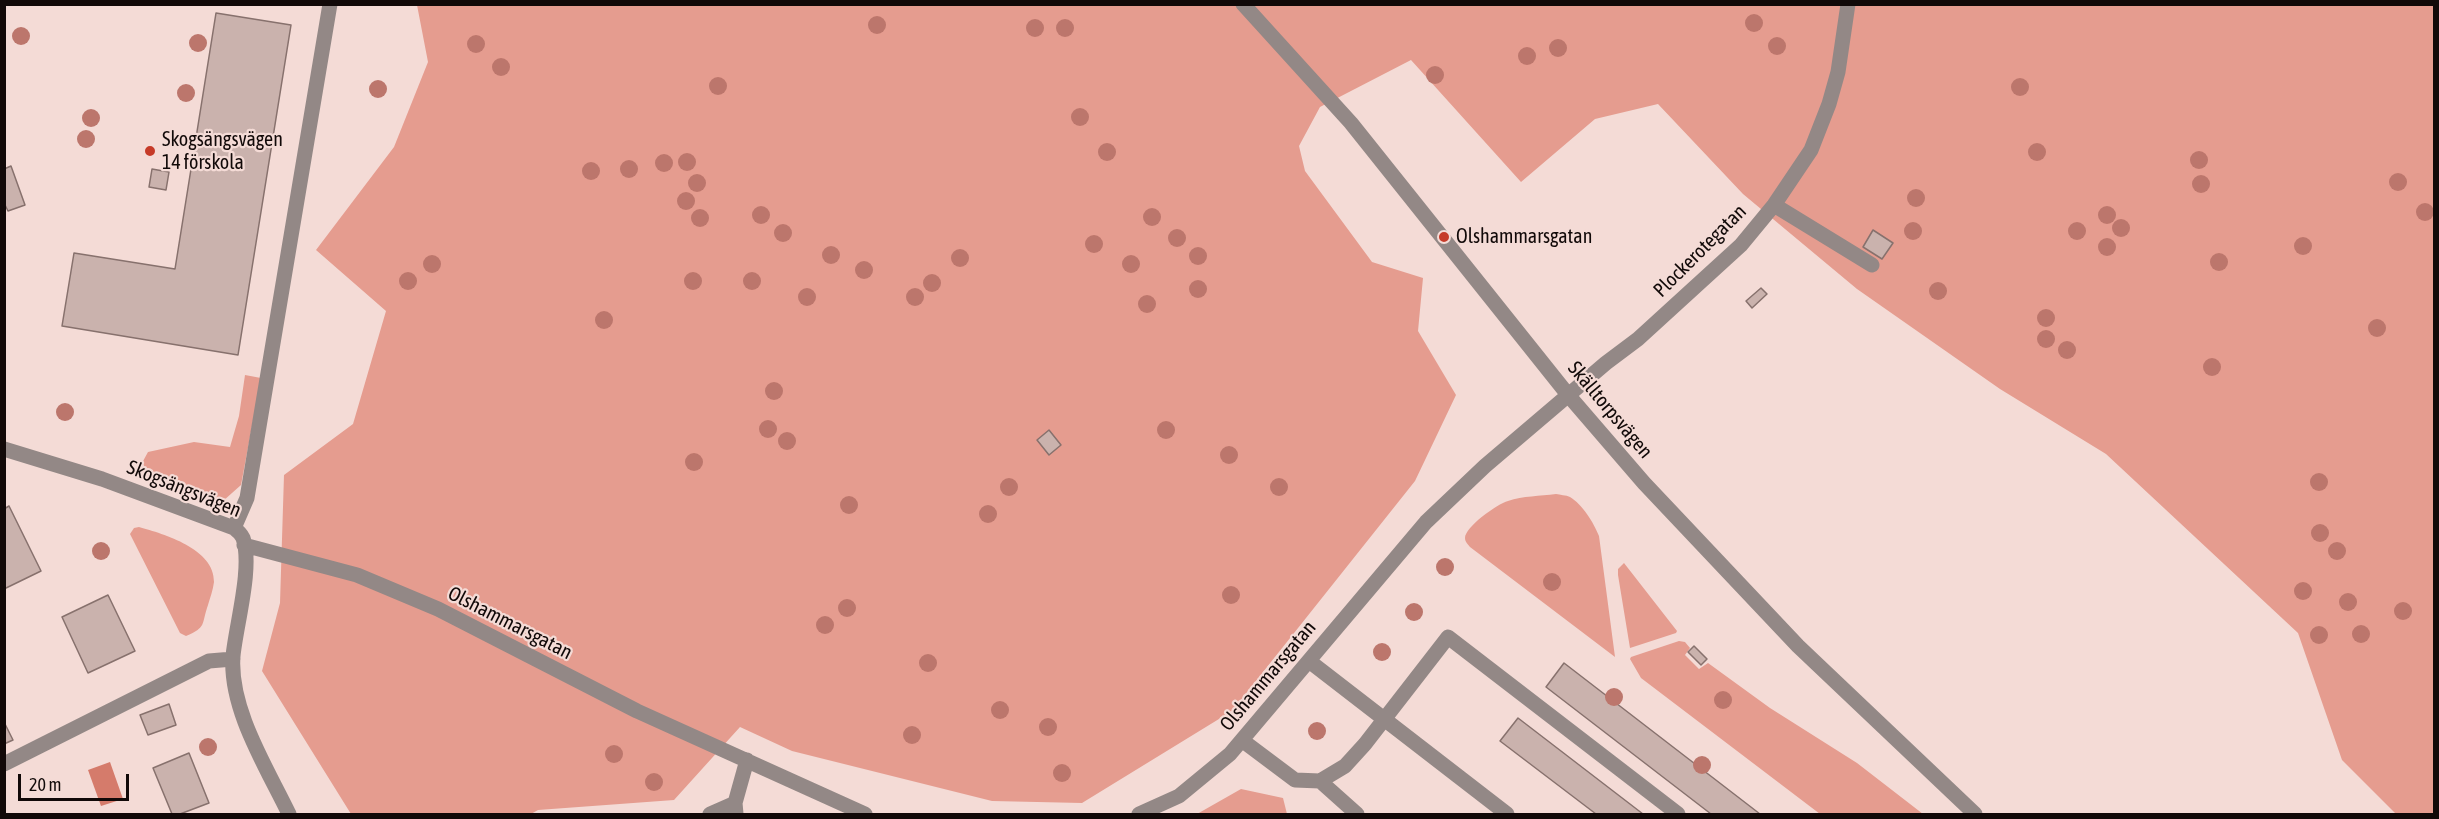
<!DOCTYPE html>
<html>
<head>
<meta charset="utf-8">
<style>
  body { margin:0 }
  #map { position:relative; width:2439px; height:819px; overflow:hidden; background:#f4dbd6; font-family:"Asap Condensed",sans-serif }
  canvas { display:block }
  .frame { position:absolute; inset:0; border:6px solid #110908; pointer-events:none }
  .scale { position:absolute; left:18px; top:774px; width:111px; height:27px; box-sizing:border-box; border:3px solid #110908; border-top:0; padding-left:8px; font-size:18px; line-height:21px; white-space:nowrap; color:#110908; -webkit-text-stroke:4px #f4dbd6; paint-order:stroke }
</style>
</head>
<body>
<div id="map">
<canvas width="2439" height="819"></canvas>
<div class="frame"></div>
<div class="scale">20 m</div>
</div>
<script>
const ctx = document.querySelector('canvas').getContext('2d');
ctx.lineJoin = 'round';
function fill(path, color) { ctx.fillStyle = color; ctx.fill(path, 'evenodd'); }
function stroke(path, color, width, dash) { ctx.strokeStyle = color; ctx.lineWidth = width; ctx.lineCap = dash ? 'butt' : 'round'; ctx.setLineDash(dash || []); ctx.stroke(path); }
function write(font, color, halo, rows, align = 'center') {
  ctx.font = font + ' "Asap Condensed",sans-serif'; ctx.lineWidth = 4.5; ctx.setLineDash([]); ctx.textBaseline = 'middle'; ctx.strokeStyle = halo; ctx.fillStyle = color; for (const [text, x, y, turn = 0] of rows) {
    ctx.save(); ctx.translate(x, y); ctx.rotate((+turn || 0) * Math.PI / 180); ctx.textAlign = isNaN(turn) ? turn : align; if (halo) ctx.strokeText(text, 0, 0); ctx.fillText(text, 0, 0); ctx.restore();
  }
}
const green = new Path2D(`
  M417,5H2434V814H2396L2342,760L2298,633L2106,454L2000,389L1857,289L1743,194L1658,104L1595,119L1521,182L1411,60L1320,107L1299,146L1305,171L1372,262L1423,278L1418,331L1456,395L1415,481L1232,711L1082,803L992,801L792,751L740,727L674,800L538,810L531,814H351L262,671L280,603L284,475L353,424L386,311L316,250L394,147L428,62Z
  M245,375L261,378L241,485L223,501L155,481L142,463L148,452L194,442L230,447L239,416Z
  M1556,494C1560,495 1566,495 1570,497C1582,504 1594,523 1599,536L1615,657L1470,547C1468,544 1465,542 1465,538C1465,527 1497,504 1508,501C1523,496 1540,496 1556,494Z
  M139,527C164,534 215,549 214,582C213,590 210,598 208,605C201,625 207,627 186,636L180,633L130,534L134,528Z
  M1624,563L1677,631L1676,633L1630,648L1618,575V569Z
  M1679,641L1685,642L1690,648L1685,655L1699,669L1708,663L1770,708L1857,763L1923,814H1820L1641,678L1630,659L1631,657Z
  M1241,789L1283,798L1287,814H1197Z`);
const water = new Path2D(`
  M110,762L123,799L101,806L88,770Z`);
const building = new Path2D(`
  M216,13L291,25L238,355L62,326L74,253L175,269Z
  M11,166L25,205L8,211L4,203V169Z
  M152,169L169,172L166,190L149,187Z
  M1873,230L1893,243L1882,259L1863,247Z
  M1761,288L1767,294L1752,308L1746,301Z
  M1049,430L1061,445L1049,455L1037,440Z
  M9,506L41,571L4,589V509Z
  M108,595L135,651L88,673L62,617Z
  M1694,646L1707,659L1701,665L1688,652Z
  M1564,663L1760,814H1711L1546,687Z
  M169,704L176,725L148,735L140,715Z
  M1518,718L1643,814H1596L1500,741Z
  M4,722L13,740L4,744Z
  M189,753L209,803L180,814H172L153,768Z`);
const minor = new Path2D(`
  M1243,4L1351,123L1569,396L1644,483L1798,646L1975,814
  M1774,205L1872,265
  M4,449L102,479L234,528C238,531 241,534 243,538C253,567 236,625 233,656C229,709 267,768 289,814
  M234,528L247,498L330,4
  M244,545L357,575L438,609L637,711L865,814
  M1309,661L1507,814
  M1243,741L1295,780L1320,781L1345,766L1365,744L1448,637L1678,814
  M4,764L209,661L233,659
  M1320,781L1357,814
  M710,814L735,803
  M736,814L735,803L747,760
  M1139,814L1179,796L1230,754L1426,522L1485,466L1606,363L1638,339L1741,245L1774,205L1811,150L1829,104L1838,72L1848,4`);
const trees = [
  [1754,23],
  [877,25],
  [1035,28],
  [1065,28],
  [21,36],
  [198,43],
  [476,44],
  [1777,46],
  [1558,48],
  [1527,56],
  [501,67],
  [1435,75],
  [718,86],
  [2020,87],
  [378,89],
  [186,93],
  [1080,117],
  [91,118],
  [86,139],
  [1107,152],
  [2037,152],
  [2199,160],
  [687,162],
  [664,163],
  [629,169],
  [591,171],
  [2398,182],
  [697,183],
  [2201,184],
  [1916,198],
  [686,201],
  [2425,212],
  [761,215],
  [2107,215],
  [1152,217],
  [700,218],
  [2121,228],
  [1913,231],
  [2077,231],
  [783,233],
  [1177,238],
  [1094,244],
  [2303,246],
  [2107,247],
  [831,255],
  [1198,256],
  [960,258],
  [2219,262],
  [432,264],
  [1131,264],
  [864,270],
  [408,281],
  [693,281],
  [752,281],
  [932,283],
  [1198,289],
  [1938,291],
  [807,297],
  [915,297],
  [1147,304],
  [2046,318],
  [604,320],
  [2377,328],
  [2046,339],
  [2067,350],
  [2212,367],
  [774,391],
  [65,412],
  [768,429],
  [1166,430],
  [787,441],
  [1229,455],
  [694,462],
  [2319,482],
  [1009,487],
  [1279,487],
  [849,505],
  [988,514],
  [2320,533],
  [101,551],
  [2337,551],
  [1445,567],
  [1552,582],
  [2303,591],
  [1231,595],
  [2348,602],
  [847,608],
  [2403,611],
  [1414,612],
  [825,625],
  [2361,634],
  [2319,635],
  [1382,652],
  [928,663],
  [1614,697],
  [1723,700],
  [1000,710],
  [1048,727],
  [1317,731],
  [912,735],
  [208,747],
  [614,754],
  [1702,765],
  [1062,773],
  [654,782]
];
const markers = [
  [150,151,6,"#c63a28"],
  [1444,237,6,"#c63a28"]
];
const poiNames = [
  ["Skogsängsvägen",162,140],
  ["14 förskola",162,163],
  ["Olshammarsgatan",1456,237]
];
const streetNames = [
  ["Plockerotegatan",1700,251,-45],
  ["Skälltorpsvägen",1610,410,50],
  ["Skogsängsvägen",184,489,22],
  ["Olshammarsgatan",510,623,27],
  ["Olshammarsgatan",1268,676,-50]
];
fill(green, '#e59c8f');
fill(water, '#d57b6b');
fill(building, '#cab2ad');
stroke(building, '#87716d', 1.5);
stroke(minor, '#938886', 15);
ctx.fillStyle = '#bc766c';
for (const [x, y] of trees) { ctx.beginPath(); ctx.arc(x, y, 9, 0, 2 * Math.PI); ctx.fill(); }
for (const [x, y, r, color] of markers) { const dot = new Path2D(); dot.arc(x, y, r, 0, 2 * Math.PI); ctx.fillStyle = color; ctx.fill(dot); stroke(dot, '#f4dbd6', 2); }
write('20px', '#110908', '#f4dbd6', poiNames, 'left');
write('20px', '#110908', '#f4dbd6', streetNames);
</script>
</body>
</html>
